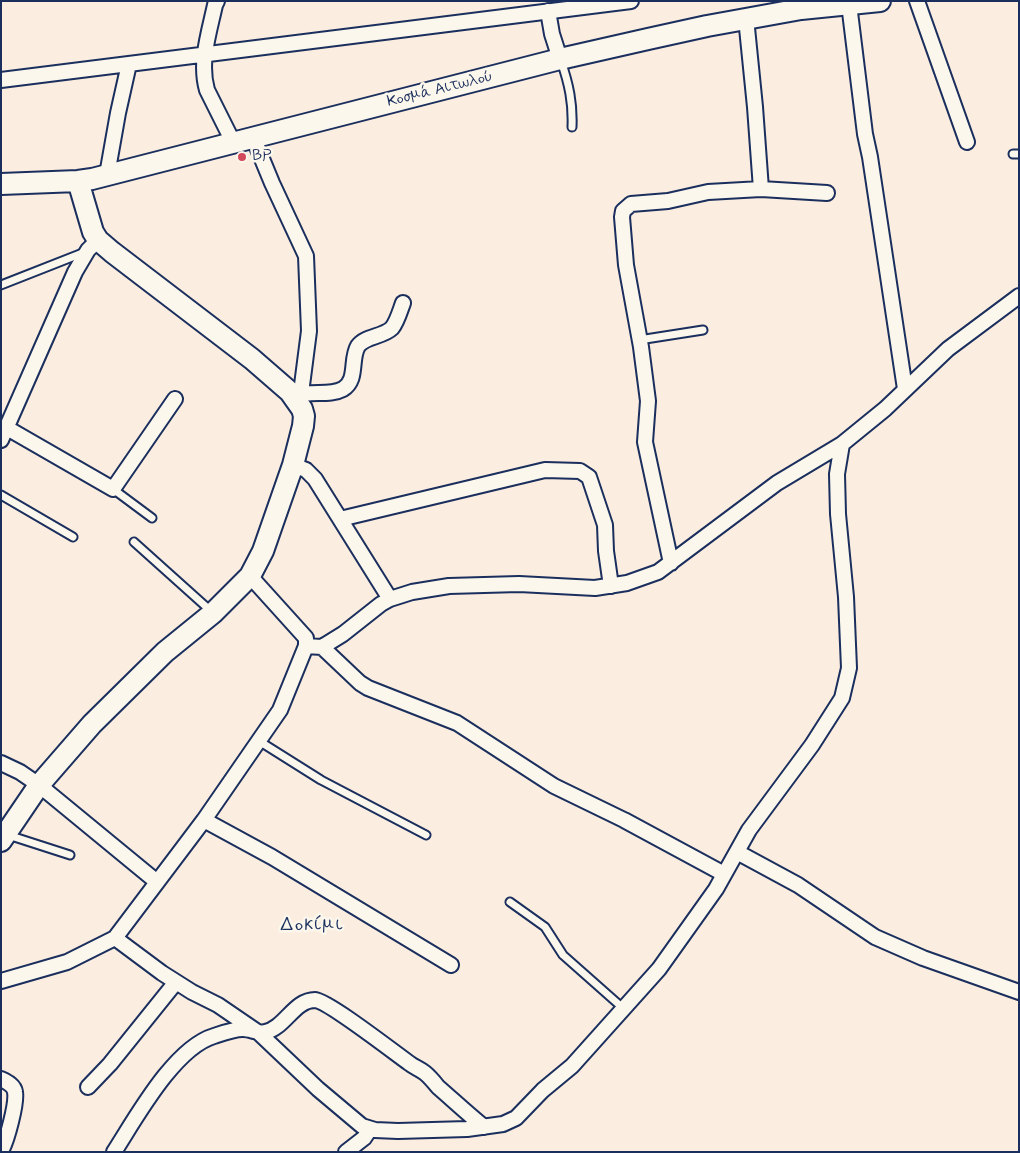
<!DOCTYPE html>
<html>
<head>
<meta charset="utf-8">
<style>
  body { margin:0 }
  #map { position:relative; width:1020px; height:1153px; overflow:hidden; background:#fbeddf; font-family:Mynerve,sans-serif }
  canvas { display:block }
  .frame { position:absolute; inset:0; border:2px solid #1b2f5e; pointer-events:none }
</style>
</head>
<body>
<div id="map">
<canvas width="1020" height="1153"></canvas>
<div class="frame"></div>
</div>
<script>
const ctx = document.querySelector('canvas').getContext('2d');
ctx.lineJoin = 'round';
function stroke(path, color, width, dash) { ctx.strokeStyle = color; ctx.lineWidth = width; ctx.lineCap = dash ? 'butt' : 'round'; ctx.setLineDash(dash || []); ctx.stroke(path); }
function write(font, color, halo, rows, align = 'center') {
  ctx.font = font + ' Mynerve,sans-serif'; ctx.lineWidth = 5; ctx.setLineDash([]); ctx.textBaseline = 'middle'; ctx.strokeStyle = halo; ctx.fillStyle = color; for (const [text, x, y, turn = 0] of rows) {
    ctx.save(); ctx.translate(x, y); ctx.rotate((+turn || 0) * Math.PI / 180); ctx.textAlign = isNaN(turn) ? turn : align; if (halo) ctx.strokeText(text, 0, 0); ctx.fillText(text, 0, 0); ctx.restore();
  }
}
const lane = new Path2D(`
  M561,61C569,84 573,103 572,127
  M1013,154H1019
  M1,285L85,252
  M639,340L703,330
  M113,489L152,518
  M1,495L73,537
  M134,542L212,612
  M259,741L321,780L426,835
  M8,835L70,855
  M510,902L545,927L563,955L624,1009`);
const street = new Path2D(`
  M217,1L215,5C209,33 199,62 207,90L233,142
  M917,1L967,142
  M849,4L865,134L870,157L905,389
  M548,11L552,34L560,59
  M746,18L755,107L761,189
  M1,80L631,1
  M253,137L272,183L306,256L309,331L301,393
  M107,175L118,113L129,64
  M294,397C309,389 328,397 343,389C358,380 350,359 358,346C365,336 383,337 392,328C397,322 400,311 403,303
  M7,428L113,489L175,399
  M1,440L75,272L88,250L98,240
  M293,465L306,470L315,479L390,599
  M340,519L545,470L580,471L589,477L605,525L606,551L611,586
  M671,563L645,442L648,401L641,347L626,265L622,217L623,211L631,204L668,201L708,192L761,189L827,193
  M306,646L322,647L343,634L381,604L390,599L412,592L449,586L519,584L595,588L627,583L658,572L777,483L842,444L885,409L948,349L1019,296
  M322,647L360,683L368,688L457,723L554,786L624,820L724,874
  M1,763L20,772L39,785L157,882
  M204,820L272,857L451,965
  M737,852L798,885L875,937L923,958L1019,992
  M115,938L162,973L192,992L218,1005L259,1033L318,1089L362,1126L375,1130L398,1131L467,1129L503,1124L516,1118L543,1090L572,1066L659,969L716,889L749,830L812,745L842,698L849,668L846,597L838,514L837,474L842,444
  M1,981L67,962L115,938L204,820L280,710L306,646V638L250,576
  M1,1079C7,1082 14,1085 15,1092C17,1103 7,1141 1,1151
  M88,1087L110,1064L176,982
  M114,1152C136,1118 174,1048 214,1036C223,1033 234,1029 243,1029C251,1029 258,1034 265,1032C285,1028 294,1000 315,1000C328,1001 395,1053 409,1063C414,1067 420,1069 425,1073C430,1077 434,1082 438,1087C453,1100 468,1114 484,1127
  M346,1152L364,1138L370,1129`);
const secondary = new Path2D(`
  M1,184L78,181L92,179L560,59L648,39L707,26L801,9L880,1
  M1,841L39,785L92,724L165,652L213,613L250,576L263,551L293,465L303,426L304,416L302,409L290,392L252,359L112,252L98,240L93,232L78,181`);
const markers = [
  [242,157,5,"#d1495b"]
];
const streetNames = [
  ["Κοσμά Αιτωλού",440,90,-14]
];
const poiNames = [
  ["BP",252,157]
];
const quarterNames = [
  ["Δοκίμι",312,926]
];
stroke(lane, '#1b2f5e', 11);
stroke(street, '#1b2f5e', 18);
stroke(secondary, '#1b2f5e', 24);
stroke(lane, '#fbf7ec', 7);
stroke(street, '#fbf7ec', 14);
stroke(secondary, '#fbf7ec', 20);
for (const [x, y, r, color] of markers) { const dot = new Path2D(); dot.arc(x, y, r, 0, 2 * Math.PI); ctx.fillStyle = color; ctx.fill(dot); stroke(dot, '#fbf7ec', 2); }
write('16px', '#1b2f5e', '#fbf7ec', streetNames);
write('16px', '#1b2f5e', '#fbf7ec', poiNames, 'left');
ctx.letterSpacing = '1px';
write('19px', '#1b2f5e', '#fbf7ec', quarterNames);
ctx.letterSpacing = '0px';
</script>
</body>
</html>
